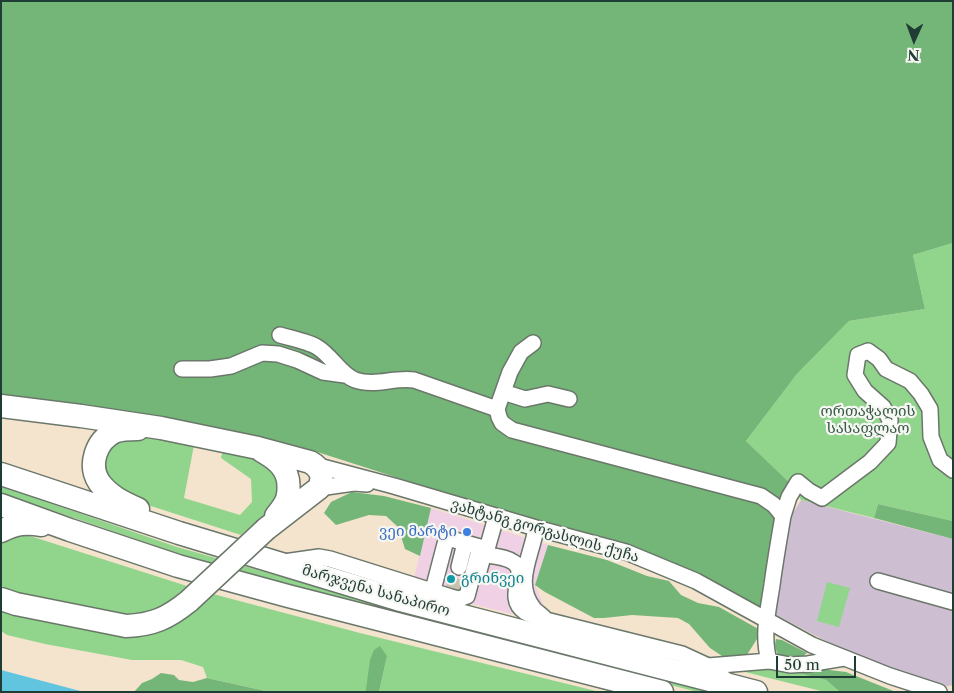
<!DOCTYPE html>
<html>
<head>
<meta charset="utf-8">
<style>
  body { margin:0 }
  #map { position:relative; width:954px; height:693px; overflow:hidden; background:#f4e3cd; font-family:"Libre Caslon Text",serif }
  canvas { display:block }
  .frame { position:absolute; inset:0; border:2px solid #1f3d34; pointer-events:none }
  .north { position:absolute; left:889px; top:15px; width:50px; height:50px; -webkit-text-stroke:4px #f6f6f2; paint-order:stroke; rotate:182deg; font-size:14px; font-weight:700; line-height:20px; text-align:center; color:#1f3d34 }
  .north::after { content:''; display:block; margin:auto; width:18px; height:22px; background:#1f3d34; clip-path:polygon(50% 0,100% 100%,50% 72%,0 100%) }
  .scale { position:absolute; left:776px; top:656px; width:80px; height:22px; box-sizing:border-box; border:2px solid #1f3d34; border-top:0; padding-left:6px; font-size:15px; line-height:18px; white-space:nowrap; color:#1f3d34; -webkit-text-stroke:4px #f6f6f2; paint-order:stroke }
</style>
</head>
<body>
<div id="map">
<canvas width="954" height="693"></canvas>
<div class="frame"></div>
<div class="north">N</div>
<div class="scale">50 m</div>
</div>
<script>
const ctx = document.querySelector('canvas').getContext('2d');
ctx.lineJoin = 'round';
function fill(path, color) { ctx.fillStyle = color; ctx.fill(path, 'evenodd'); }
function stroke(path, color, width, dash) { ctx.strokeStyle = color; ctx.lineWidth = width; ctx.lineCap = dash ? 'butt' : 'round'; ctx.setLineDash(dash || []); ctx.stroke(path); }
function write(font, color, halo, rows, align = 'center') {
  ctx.font = font + ' "Libre Caslon Text","Noto Serif Georgian",serif'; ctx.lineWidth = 4.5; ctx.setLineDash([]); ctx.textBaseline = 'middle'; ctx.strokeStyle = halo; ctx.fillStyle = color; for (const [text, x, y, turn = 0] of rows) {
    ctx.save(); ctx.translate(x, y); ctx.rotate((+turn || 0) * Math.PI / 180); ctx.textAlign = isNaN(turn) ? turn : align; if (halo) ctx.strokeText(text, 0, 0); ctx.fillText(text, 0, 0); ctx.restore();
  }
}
const built = new Path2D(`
  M431,508L548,545L535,585L547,613L545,622L444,597L412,587Z`);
const industrial = new Path2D(`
  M801,500L953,539V685L944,687L897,673L833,645L773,613L788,521Z`);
const green = new Path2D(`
  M953,243V521L878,504L874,518L801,500L790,483L746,441L797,374L849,321L925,309L913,255Z
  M131,434L194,445L184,498L240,515L252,502L251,479L221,458L223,450C240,455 269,459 278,476C279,480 280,485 281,488L260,527L252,525L241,535L126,498L118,494L96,459L99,451Z
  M1,486L177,547L444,623L720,692H698L445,628L177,553L1,493Z
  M27,535L187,586L162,608L136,617L33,598L8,590L1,585V537Z
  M827,582L850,588L839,627L817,621Z
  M213,594L360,633L600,692H379L387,656L365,692H270L207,678L203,667L181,660H132L45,644L7,635L1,631V606L168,626L187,617Z
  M743,661L791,671L826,680L840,692H825L733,669Z`);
const forest = new Path2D(`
  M1,1H953V243L913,255L925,309L849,321L797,374L746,441L790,483L774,527L760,609L633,548L420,485L308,449L197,424L1,402Z
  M352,492L384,496L431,508L420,556L405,549L398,527L386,516L369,515L336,525L324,513L331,502Z
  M878,504L953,521V539L874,518Z
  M548,545L607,560L647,576L669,581L681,595L698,603L719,607L762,631L743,661L733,660L722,656L710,648L689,624L678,618L632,615L604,618H594L545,592L535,585Z
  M776,639L782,640L807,653L801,658H781C776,652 774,647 776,639Z
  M380,646L387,656L379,692H365L366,689L370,660L374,650Z
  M821,669L846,672L896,692H840L826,680L791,671Z
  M161,673L174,675L179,680L193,682L207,678L270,692H134L142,683L152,679Z`);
const water = new Path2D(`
  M1,670L84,692H1Z`);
const minorTunnel = new Path2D(`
  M452,593L459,567`);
const minor = new Path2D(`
  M280,335C290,338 309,342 317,347C332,356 340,374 355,380C375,387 394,377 414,380L497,409
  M533,343L521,352L510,372L497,409L499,417L502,423L512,430L761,496L774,505L783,516C779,539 775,562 772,585C768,611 762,635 769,661L790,665L808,664L844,658
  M182,369H210L231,366L262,353L278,354L297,360L323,372L345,375
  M503,392L525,399L548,394L569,399
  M315,465L394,486L536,528L626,552L696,581L812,645L890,676L939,692
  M319,488L354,483L367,484
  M783,516L789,497L798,482L809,491L822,498L870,462L888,443L890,420L883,407L865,391L855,375L858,355L868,351L879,359L886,369L910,381L921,394L930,409L931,437L940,460L953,470
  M536,528C532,556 513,583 534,609C538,613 543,616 546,620L682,654L708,666L727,681
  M487,549L496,517
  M284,562L319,557L330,559L451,597L459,599L467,596L480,547
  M459,567L465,543
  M479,571L483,557L486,555C494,556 506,557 513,562C530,571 503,597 525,612C530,615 535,616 540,618
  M878,581L953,602
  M428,590L432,589L434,586L445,544L447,540L451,539L487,549
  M708,666L769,661`);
const highway = new Path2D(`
  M1,406L81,416L161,428L258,448L310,462C321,468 324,477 319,488L266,529
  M262,451C274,458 285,465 288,480C290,497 287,503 276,516
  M1,474L179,533L397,599L756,692
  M1,505L70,530L178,566L288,596L662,692
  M138,509C124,503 109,496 99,482C88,465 96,441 114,432C121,429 131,429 138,429
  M1,531C15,524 26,522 41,525
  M1,599L16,604L126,626C153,625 168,618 189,601`);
const highwayBridge = new Path2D(`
  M189,601L266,529`);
const markers = [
  [467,532,5,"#3f7fe0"],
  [451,579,5,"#0f9aa8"]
];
const parkNames = [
  ["ორთაჭალის",868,412],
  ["სასაფლაო",868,429]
];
const streetNames = [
  ["ვახტანგ გორგასლის ქუჩა",545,531,16],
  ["მარჯვენა სანაპირო",376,591,16]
];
const shopNames = [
  ["ვეი მარტი",457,532]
];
const cultureNames = [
  ["გრინვეი",461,579]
];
fill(built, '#f0d0e4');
fill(industrial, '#cebed1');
fill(green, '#91d58d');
fill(forest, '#74b678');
fill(water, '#62c5e0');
stroke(minorTunnel, '#c9c2ae', 15, [15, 8]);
stroke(minor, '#6a776a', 18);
stroke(highway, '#6a776a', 25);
stroke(minor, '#fff', 15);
stroke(highway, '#fff', 22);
stroke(highwayBridge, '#6a776a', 25, []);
stroke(highwayBridge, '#fff', 22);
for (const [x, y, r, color] of markers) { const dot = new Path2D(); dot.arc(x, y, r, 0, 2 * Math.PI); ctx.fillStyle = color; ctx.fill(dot); stroke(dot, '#f6f6f2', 2); }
write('15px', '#365b46', '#f6f6f2', parkNames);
write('15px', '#1f3d34', '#f6f6f2', streetNames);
write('15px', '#366cbe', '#f6f6f2', shopNames, 'right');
write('15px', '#0d838f', '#f6f6f2', cultureNames, 'left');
</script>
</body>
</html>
